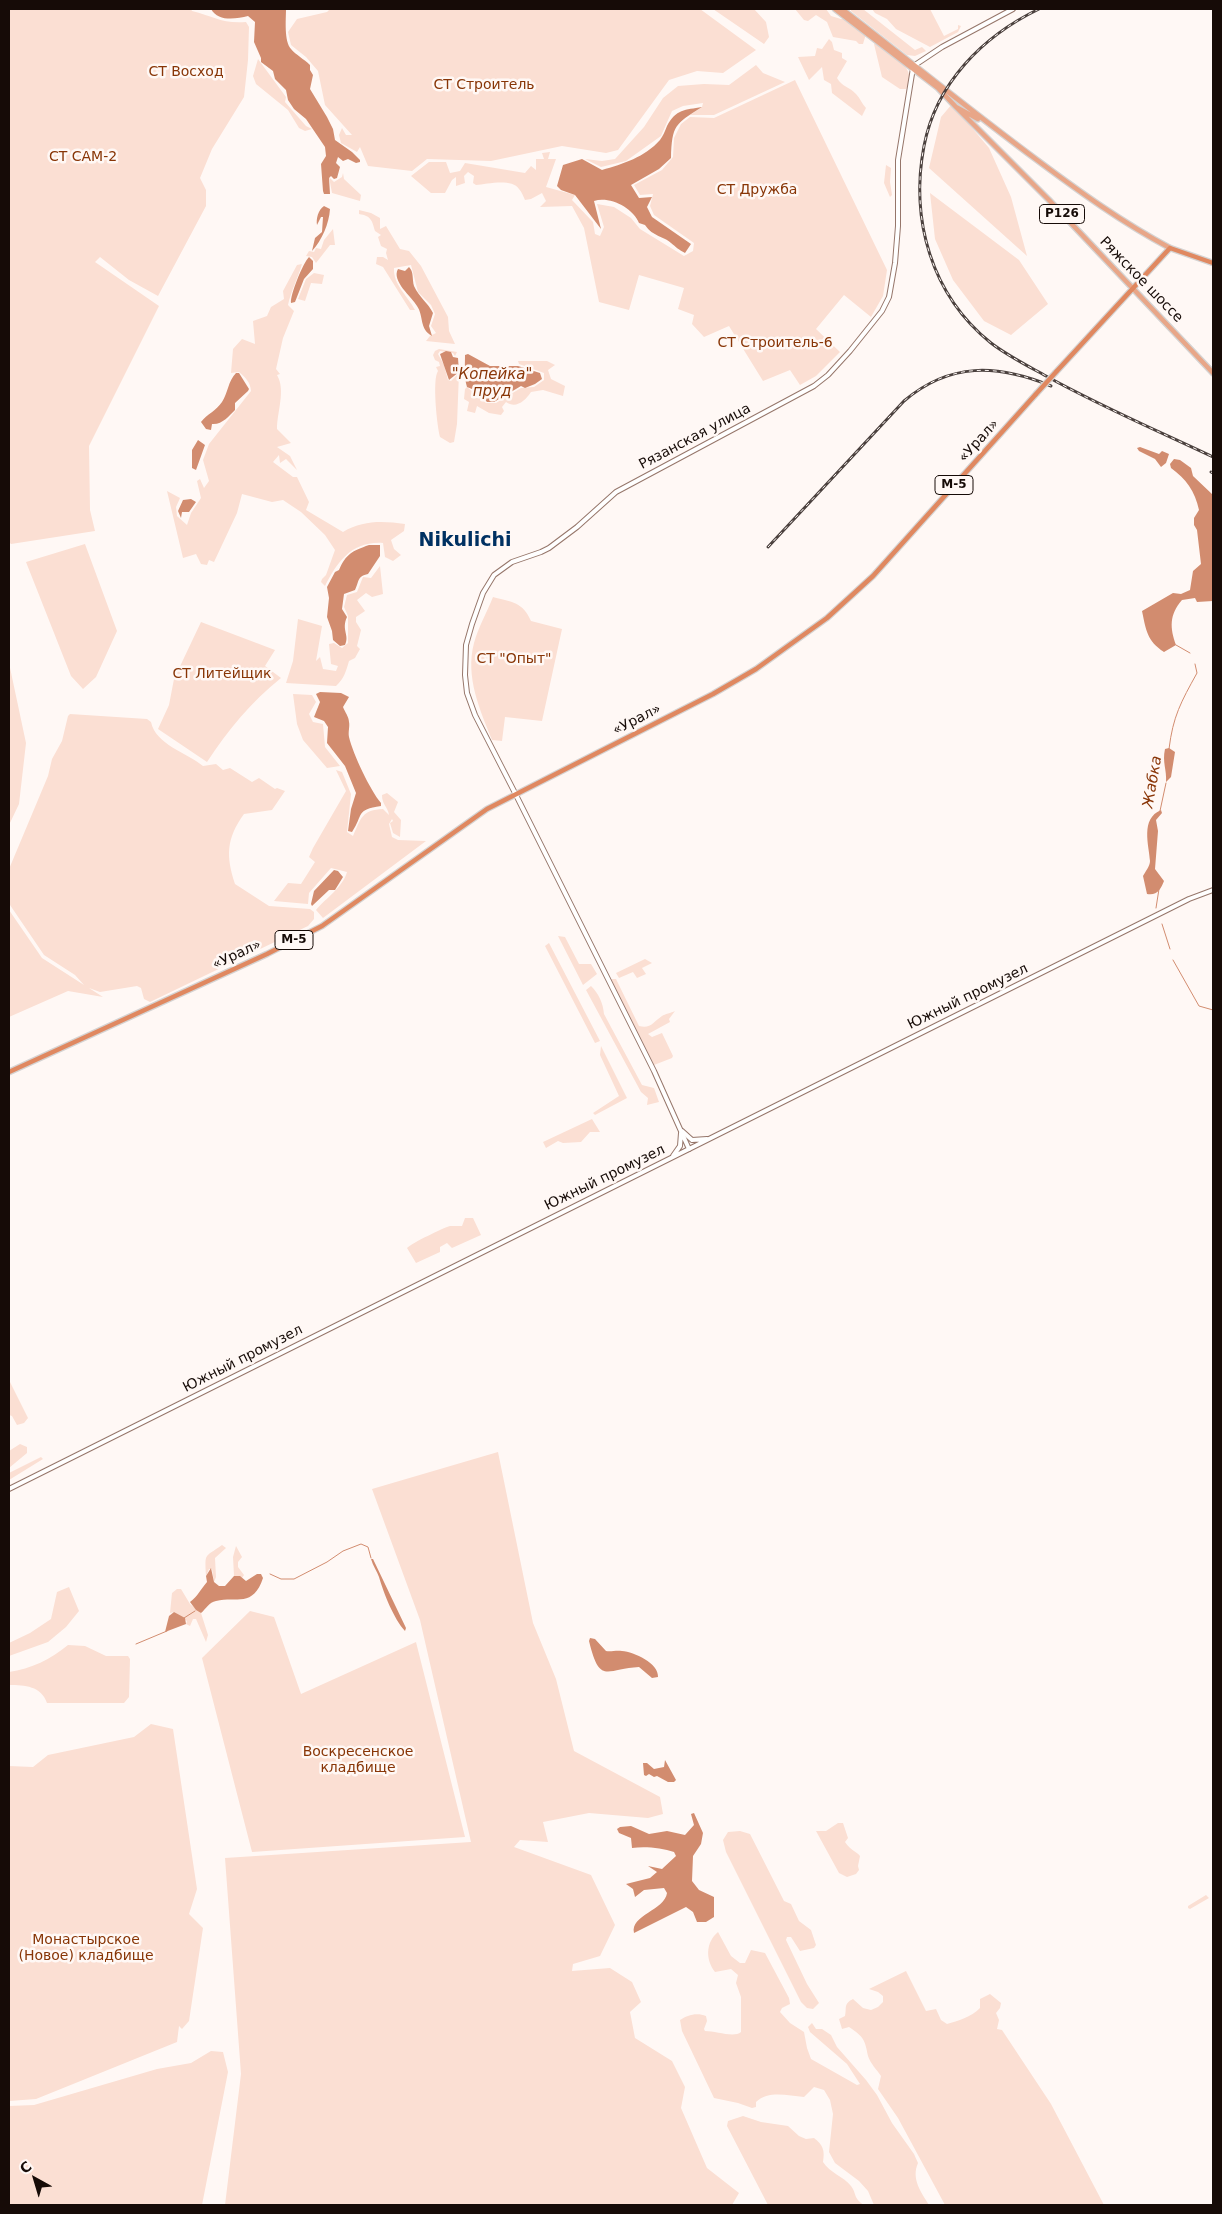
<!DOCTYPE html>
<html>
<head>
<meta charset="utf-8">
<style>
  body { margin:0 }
  #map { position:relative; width:1222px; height:2214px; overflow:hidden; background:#fff8f5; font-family:"DejaVu Sans",sans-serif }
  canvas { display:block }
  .frame { position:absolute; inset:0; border:10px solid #160b07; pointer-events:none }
  .north { position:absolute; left:10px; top:2154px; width:50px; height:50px; -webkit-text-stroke:4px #fff8f5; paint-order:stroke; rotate:321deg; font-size:14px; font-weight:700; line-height:20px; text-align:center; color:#160b07 }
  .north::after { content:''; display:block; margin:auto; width:18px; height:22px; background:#160b07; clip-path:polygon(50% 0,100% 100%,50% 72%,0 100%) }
</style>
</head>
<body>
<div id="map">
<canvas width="1222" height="2214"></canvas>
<div class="frame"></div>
<div class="north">С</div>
</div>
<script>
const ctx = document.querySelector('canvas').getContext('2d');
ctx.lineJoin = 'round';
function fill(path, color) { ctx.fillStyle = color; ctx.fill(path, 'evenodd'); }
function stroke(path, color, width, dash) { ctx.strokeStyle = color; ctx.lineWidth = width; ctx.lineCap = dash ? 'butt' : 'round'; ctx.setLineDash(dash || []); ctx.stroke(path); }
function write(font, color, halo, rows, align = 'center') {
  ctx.font = font + ' "DejaVu Sans",sans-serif'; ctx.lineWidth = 5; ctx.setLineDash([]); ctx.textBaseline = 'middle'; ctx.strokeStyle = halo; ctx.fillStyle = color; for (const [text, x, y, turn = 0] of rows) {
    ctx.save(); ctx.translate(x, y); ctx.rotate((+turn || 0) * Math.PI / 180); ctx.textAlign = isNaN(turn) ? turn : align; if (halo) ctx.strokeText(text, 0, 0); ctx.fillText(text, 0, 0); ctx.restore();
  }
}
const green = new Path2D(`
  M9,9H191L192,11C213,16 222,24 246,22L249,27L248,60L244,97L212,149L200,178L206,190V206L158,296L129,280L100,257L95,262L159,306L89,446L90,510L95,531L11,544L9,542Z
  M330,9H700L756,50L723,73L697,71L669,80L618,150L606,153L562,146L491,161L427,159L412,171L368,166L360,147L357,152L341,143L339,135L342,128L346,135H352L325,105L318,71L306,57L291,45L288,32L297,19L327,12Z
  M713,9H754L766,22L769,37L764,44Z
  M795,9H826L831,16L841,19L844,18L866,34L863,44H859L856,41L833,37L827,22L816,15L808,21L804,20Z
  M851,9H863L915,50L922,47L926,51L915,56L907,55L851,11Z
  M872,9H930L944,36L958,29V25L961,26L958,32L930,47L896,29L887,19L875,13Z
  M829,39L832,42L834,50L842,53V58L847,61L837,78C842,87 850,87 856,94C860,98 862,104 866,108L862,116L832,93L831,84L824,80L822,67L809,80L798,57L815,56L817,48L822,49Z
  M877,42C890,53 920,69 906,89H900L882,77L874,44Z
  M258,59L286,97L285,102L306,126L312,129L305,131L299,128L288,110L256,84L253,76Z
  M756,65L763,73L785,82L714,115H690L702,107L703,103L683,106L672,111L661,136L626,161L601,167L585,159L602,161L615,159L644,127L663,98L678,86L704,84L729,85Z
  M795,80L887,270L883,296L871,317L844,295L816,329L840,352L816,376L800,385L790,370L763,381L729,326L704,337L692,324L694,315L678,309L684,288L639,275L629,310L599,302L584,228L572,206L540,207L546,201L542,193L531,199L525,200C523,196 522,192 519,189C512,178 487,184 476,185L473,183L474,176L468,172L464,176L465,183L456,186V177L452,180L445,193H431L411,176L429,162H446L450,173L460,171L465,163L525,173L531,166L536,170V159H544L542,153L550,152L548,159H556L546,187L575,195L572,200L593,222L595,234L600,236L604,227L597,204L614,207L631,218L640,229L684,256L693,251L694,243L654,215L650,206L653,194L640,195L634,185L662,170L673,157L674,138L681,124L690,117L714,118Z
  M952,104L989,148L1011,197L1027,256L929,168L941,117Z
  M886,165L891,168L890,182L892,195L890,197L884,183Z
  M343,173L344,179L361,195L360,201L332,193L329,177L334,182L342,177Z
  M930,193L1019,260L1048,304L1011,335L984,321L953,280L935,239Z
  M359,210L371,213L380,218V229L386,226L400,249L409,251L421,266L448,317L449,331L455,344L426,341L430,336L436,333L431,326L435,314L431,305L418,292L411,265L394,268C393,285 408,296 415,310H410L383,267L376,264L377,257H383L388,260L386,253L387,249L381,246L378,237L381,235L375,231C372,220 371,216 359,214Z
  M333,229L335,245H330L316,263L312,257L306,256L309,251L314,252L316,248L321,249L324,240Z
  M302,264C298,278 291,291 288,305L294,311L283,338L276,369L280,374L277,375C286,390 277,412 277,429L291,443L277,447L290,456L297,470L286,459L280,463L279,455L273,462L293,477H297L309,502L306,510L343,532C363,520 383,521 405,524L404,531L391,540L394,549L401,555L393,561L385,557L383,543C352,541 338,561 325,586L321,582L322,579L326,575L335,550L325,535L301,512L283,500L272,502L242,494L237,513L214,562L209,560L207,565L201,564L196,554L183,558L167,491L180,498L176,507L177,516L187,525L191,513L201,498L197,481L200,479L204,488L209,481L203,460L209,444L251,391C250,382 246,378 239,372L231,373L233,349L242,339L255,344L253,321L267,316L271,307L284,299L283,291L297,265Z
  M314,273L324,275L322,284L311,283L305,301L298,299L306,279Z
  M439,349L457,352L455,356L453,353L440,351L438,354L444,365L448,380L451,381L459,373L457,424L454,442L450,443L440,437C437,426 432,379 438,371L436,367L440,366L439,362L435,360L433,355L435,351Z
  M518,361H547L555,365L548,370L551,379L565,386L563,396L543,390L531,392C525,401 516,409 506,402L502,407L504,411L501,415L489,413L477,406L475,413L467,411L469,402L464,399L465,389L467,387L486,403H496L521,388L534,387L544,380V373L519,364Z
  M85,544L117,631L96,677L83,689L71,676L26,562Z
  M380,566L383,594L372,597L366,593L357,600L365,611L356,617V622L361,630L357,646L360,649L355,658L349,661C346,671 344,679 336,686L286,683L293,661L298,619L322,626L316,661L320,657L323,669L336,671L338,666L331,664L329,644L334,643L342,648L348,643V616L344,607L347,595L357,592L363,577L371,578Z
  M493,597C512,602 523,602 531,621L562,629L542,721L505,717L502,741L492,740C480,710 465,677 474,643C478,628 487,612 493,597Z
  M201,622L275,650L265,666L281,678C251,702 228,730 207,762L158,729L169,705L174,679Z
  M9,663L26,743L19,804L9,825Z
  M293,694L312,695L316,702L309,714L313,722L323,724L325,747L340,766L327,768L303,740L297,724Z
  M70,714L147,719L151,722C156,745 186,752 203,766L216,764L223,770L230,768L252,782L259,778L275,789L277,788L285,791L272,810L244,814C226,839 226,856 235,884L269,906L310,909L314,912V919L308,926L150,1002L144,999L141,988L137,986L100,992L89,988L103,997L68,991L9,1017V910L42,958L84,985L75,975L44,955L10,905L9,869L48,776L52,759L62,741L68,716Z
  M336,770L342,772L351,794L347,832L353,836C361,818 362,810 383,809L389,815C388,807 382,805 382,795L387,793L398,802L394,812L401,820L400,837L393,833L390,823L393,821L392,819L389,824L392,837L398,840L426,841L323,918L316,910C326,898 343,887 347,872L331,868L309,893L308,904L274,901L288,883L301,884L315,862L309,857L313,848L346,791Z
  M558,936L565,937L579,964H591L597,974L583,985Z
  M549,943L600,1041L595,1043L545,946Z
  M645,959L652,963L642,968L646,974L637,978L633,972L619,978L616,973Z
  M611,979H616L639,1026C651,1029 653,1022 662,1016C665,1014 671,1013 675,1011L669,1019L670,1022L648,1034L652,1037L662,1033L673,1056L672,1058L654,1065Z
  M591,986C599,994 603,1003 604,1014L642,1085L654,1088L659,1102L647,1105L648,1098L641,1092L586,990Z
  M601,1046L627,1098L595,1115L593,1113L619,1096L600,1055Z
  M592,1119L600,1132H590L581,1142L563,1143L558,1141L546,1148L543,1142Z
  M465,1218H473L481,1235L452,1248L447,1243L440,1247V1252L416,1263L407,1248C412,1243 443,1228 450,1226C454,1226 459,1226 462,1226Z
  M9,1380L28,1418L24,1423L17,1425L12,1416L9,1415Z
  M20,1444L27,1447V1453L9,1468V1451Z
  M498,1452L533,1623L556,1679L574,1751L660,1797L663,1814L648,1818L589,1813L543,1822L548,1842L520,1840L514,1847L591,1875L615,1925L600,1956L573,1964L572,1971L610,1968L632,1982L641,2002L630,2012L635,2038L672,2061L685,2087L681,2108L707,2168L739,2193L732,2205H225L241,2074L225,1858L471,1842L420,1620L372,1489Z
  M41,1457L43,1459L9,1480V1473Z
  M222,1545L226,1548L215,1558L216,1577L214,1582L212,1569H209L206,1576C205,1552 204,1558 222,1545Z
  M236,1546L242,1557L238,1562V1567L244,1575L242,1578L234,1576L233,1557Z
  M69,1587L79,1611L66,1627L48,1642L9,1656V1643L30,1633L51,1619L57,1592Z
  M177,1589H181L190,1604L201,1613L208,1635L206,1642L196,1619H193L190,1626L186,1624L187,1621L174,1612L170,1613L172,1593Z
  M250,1611L274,1617L301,1694L416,1642L465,1837L252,1852L202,1658Z
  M68,1645L85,1646L106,1656H128L130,1659L129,1697L124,1703H47C41,1686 25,1685 9,1685V1672C31,1669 51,1659 68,1645Z
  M151,1724L173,1729L197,1889L189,1914L203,1928L189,2021L182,2029L179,2026L177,2042L36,2099L9,2101V1766L33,1767L48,1755L134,1737Z
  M838,1823H843L848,1838L845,1842C851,1851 856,1851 860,1856L858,1866L859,1870L856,1874L847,1877L839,1873L816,1831H826Z
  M740,1831L750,1834L784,1901L791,1904L799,1921L811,1930L816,1945L814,1948L800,1951L791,1937H787L786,1940L807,1984L819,2003L813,2009L807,2008L801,2002L726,1852L723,1840L728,1832Z
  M1206,1895L1209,1898L1190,1909L1188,1908V1906Z
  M718,1932L731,1956L740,1963H745L751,1950L765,1953L789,1998L790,2004L782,2008L780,2012L790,2023L804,2032L807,2048L811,2059L857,2085L860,2084L847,2064L810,2032L808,2027L812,2023L816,2029H822L831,2035L837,2047L866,2080L877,2095L892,2123L914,2154L918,2163C911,2179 921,2192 929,2205H874L868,2191L859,2181L835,2163L829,2152L833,2114L830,2100L824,2090L814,2087L804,2097C788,2096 769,2090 756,2102V2107L752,2108L738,2103L714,2098L682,2031L680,2020C687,2015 697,2012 706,2016L707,2021L704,2029L705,2031C716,2031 734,2038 741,2032V1997L736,1983L738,1975L731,1969L715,1972C705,1959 706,1942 718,1932Z
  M906,1971L926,2011L936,2009L941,2020L947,2024C958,2021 971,2017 980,2008V1999L990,1994L1001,2003L1000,2008L996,2013L999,2020L997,2029L1002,2030L1051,2104L1104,2205H945L898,2118L878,2089L881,2076C877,2070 870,2063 868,2056C865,2040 864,2037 849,2027L842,2029L839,2019L845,2016C847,2008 843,2004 853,1999L863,2008L871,2010L878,2007L883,2002V1996L878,1992L869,1989Z
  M211,2051L223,2052L228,2072L202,2205H9V2106L34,2105L157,2069L191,2063Z
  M743,2116L761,2122L788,2126L799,2136L806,2139L814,2138C823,2145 825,2150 823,2162C830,2173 843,2176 851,2186C857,2194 853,2198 864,2205H768L727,2126L728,2121Z`);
const water = new Path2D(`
  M211,9H286C286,20 284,41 291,49C296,55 304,59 310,65V70L313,75L310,89L327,117L333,129L335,140L352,152L360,160V162L356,163L348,159L343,161L338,157L336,163L340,167L337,178L334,179L331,176L329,178L330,194H324L323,191L321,164L326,156L325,147L306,119L294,109L288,100L286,90L275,79L273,71L261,62V58L254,42L255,22L248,16C236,19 218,22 211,9Z
  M702,107C675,124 672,125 671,158L659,169L631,185L639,198L652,197L647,207L652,217L691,244L685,253C679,250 676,247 671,243C664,236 653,237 645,225L639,223C633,208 610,196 594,201L601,229L575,195L561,190L557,186L563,165L582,159L602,170C623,164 645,157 660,140C663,136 665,131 667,126C676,109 685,110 702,107Z
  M324,206L330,209C329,224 322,240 312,251L315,238L322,232L323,217H321L317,225C316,219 318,210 324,206Z
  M309,257L313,261V269L304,279L295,302L291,303C290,295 303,263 309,257Z
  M409,267C414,272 412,279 414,286C419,297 428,303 433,313L429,326L432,336C419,329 424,316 417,306C412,297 391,281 398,269L405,271Z
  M446,351L451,352L453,357L458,358L459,372L449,380L440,354Z
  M468,354L490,366H518L540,373L542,379L535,384L525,388L521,386L494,402H487L477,391L467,387C464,377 465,366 465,355Z
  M236,373H239L249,389L248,391L235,403V410C229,416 222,425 212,424L211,430L206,429L201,422C207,414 216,411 222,402C228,393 228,381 236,373Z
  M198,440L205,445L196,470L192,468V450Z
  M1140,447L1159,454L1162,451L1169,454L1166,463L1161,467L1155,459L1139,451L1137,448Z
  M1174,459L1180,460L1191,468L1193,476L1213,495V601L1197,602L1195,598L1182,600C1169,615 1170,628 1176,645L1164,652C1147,641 1146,630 1142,611L1173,593L1181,594L1190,590L1193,571L1201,564L1197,530L1194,525V518L1199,510C1195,491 1186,479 1171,468L1170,464Z
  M191,499L196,502L189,512H182L181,518L178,511L183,500Z
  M369,545H380V556L368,574C357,576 359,582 355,590L344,594L342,609L347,617C341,630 350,635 345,645L340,646L333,640L332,631L327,617L329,598L327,587L335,572L339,570C346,554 352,551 369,545Z
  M320,692L341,693L349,697L343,707C345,712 349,717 349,722C350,726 348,732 349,737C353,754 370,790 381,803V806C355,810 364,814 352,832L348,831L351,809L356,793L345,766L327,743L328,727L324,721L314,717L320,702L316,694Z
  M1169,748L1175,752L1171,777L1166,782C1167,770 1162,762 1165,749Z
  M1161,810L1162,813L1156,820L1158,831L1155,869L1164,881C1161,889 1157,896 1147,894L1143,876C1145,872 1150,866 1150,861C1149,845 1140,819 1161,810Z
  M334,870L338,871L343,877L335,890H329L312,906L311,904L314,891Z
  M371,1559H373L406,1628L405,1631C394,1619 384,1594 379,1577C377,1571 373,1566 371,1559Z
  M211,1568L214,1582L219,1586H225L234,1576H240L246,1581L257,1574H261L263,1578C253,1608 237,1596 216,1601C209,1602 206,1609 201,1613L196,1610L190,1602C198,1596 200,1590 207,1582L206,1576Z
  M174,1612L185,1618L186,1624L165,1632L169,1616Z
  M590,1638L595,1639L606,1651C611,1652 616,1650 622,1651C634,1652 659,1663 658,1677L652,1678L639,1667C605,1669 600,1685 589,1641Z
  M665,1760L676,1780L674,1782H668L657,1776L654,1777L649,1774L646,1776L644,1775L643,1763H647L654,1769L664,1767Z
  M694,1813L703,1833L701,1844L693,1856L692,1881L699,1890L714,1897V1917L706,1922H697L693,1912L686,1907L634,1933C630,1915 665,1910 667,1893L664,1888L644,1890L635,1897L633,1889L626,1884L650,1878L657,1872L648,1866L662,1869L676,1856L674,1852C662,1848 645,1846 632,1848L631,1838L619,1833L617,1829L620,1827L631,1826L649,1834L667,1831L685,1835L694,1825L691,1814Z`);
const stream = new Path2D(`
  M1176,645L1190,653
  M1169,749C1173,716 1181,702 1197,673L1195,664
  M1160,811L1166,783
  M1156,908L1159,889
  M1162,924L1170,949
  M1173,960L1199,1006L1213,1010
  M270,1574L281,1579H294L327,1562L343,1551L361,1544L368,1547L371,1558
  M184,1618L195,1611
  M136,1644L167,1631`);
const tertiary = new Path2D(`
  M915,65L942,47L1013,9
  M515,793L475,715L467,693L465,675L466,645L472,624L483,593L494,575L512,562L541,552L549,548L577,527L616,492L814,386L828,375L850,351L882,311L889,297L895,263L898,226V160L913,68
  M682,1131L692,1140L707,1139
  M689,1149L1189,899L1213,890`);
const secondary = new Path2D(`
  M673,1156L680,1146L681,1133
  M9,1489L689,1149L654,1071L515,793`);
const primary = new Path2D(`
  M835,9L938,88L956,107L978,119
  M842,9C907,59 971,111 1037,160C1080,192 1123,223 1170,248
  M956,107L1049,200L1213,373`);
const trunk = new Path2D(`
  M1056,372L1170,248L1213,263
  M9,1072L267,954L322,926L487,809L713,694L756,669L827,618L873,576L1036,394`);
const rail = new Path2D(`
  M1039,9C983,36 936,83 924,146C910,219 931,295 991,343C1008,356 1028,366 1046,376C1100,406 1158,431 1213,457
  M1211,472L1213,473
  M768,547L904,401C950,362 997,364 1051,386`);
const trunkBridge = new Path2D(`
  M1036,394L1056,372`);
const shields = [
  [1062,214,45],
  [954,485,38],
  [294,940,38]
];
const shieldNames = [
  ["Р126",1062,214],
  ["М-5",954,485],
  ["М-5",294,940]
];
const parkNames = [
  ["СТ Восход",186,72],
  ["СТ Строитель",484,85],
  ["СТ САМ-2",83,157],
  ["СТ Дружба",757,190],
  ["СТ Строитель-6",775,343],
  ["СТ \"Опыт\"",514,659],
  ["СТ Литейщик",222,674],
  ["Воскресенское",358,1752],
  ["кладбище",358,1768],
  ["Монастырское",86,1940],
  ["(Новое) кладбище",86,1956]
];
const streetNames = [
  ["Ряжское шоссе",1141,280,46],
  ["Рязанская улица",695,437,-28],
  ["«Урал»",979,441,-48],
  ["«Урал»",637,720,-27],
  ["«Урал»",237,955,-25],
  ["Южный промузел",968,997,-26],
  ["Южный промузел",605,1178,-26],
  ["Южный промузел",243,1359,-27]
];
const waterNames = [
  ["\"Копейка\"",492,375],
  ["пруд",492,392],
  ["Жабка",1153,782,-80]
];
const districtNames = [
  ["Nikulichi",465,541]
];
fill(green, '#fbdfd3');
fill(water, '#d28c6f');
stroke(stream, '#d28c6f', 1);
stroke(tertiary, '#96766a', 6);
stroke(secondary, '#96766a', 6);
stroke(primary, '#d5d3d2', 7);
stroke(trunk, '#d5d3d2', 7);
stroke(tertiary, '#fff', 4);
stroke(secondary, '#fff', 4);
stroke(primary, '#e8a688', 4.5);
stroke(trunk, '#e08860', 4.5);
stroke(rail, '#4b413e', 3);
stroke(rail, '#fff8f5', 1, [4]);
stroke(trunkBridge, '#d5d3d2', 7, []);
stroke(trunkBridge, '#e08860', 4.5);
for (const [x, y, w] of shields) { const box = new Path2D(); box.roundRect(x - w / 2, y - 9.5, w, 19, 4); ctx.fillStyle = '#fff8f5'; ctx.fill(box); stroke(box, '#160b07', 1); }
write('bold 12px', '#160b07', null, shieldNames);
write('14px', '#883506', '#fff8f5', parkNames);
write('14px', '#160b07', '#fff8f5', streetNames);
write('italic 15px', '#8a3608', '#fff8f5', waterNames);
write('bold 19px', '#003162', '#fff8f5', districtNames);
</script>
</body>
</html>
